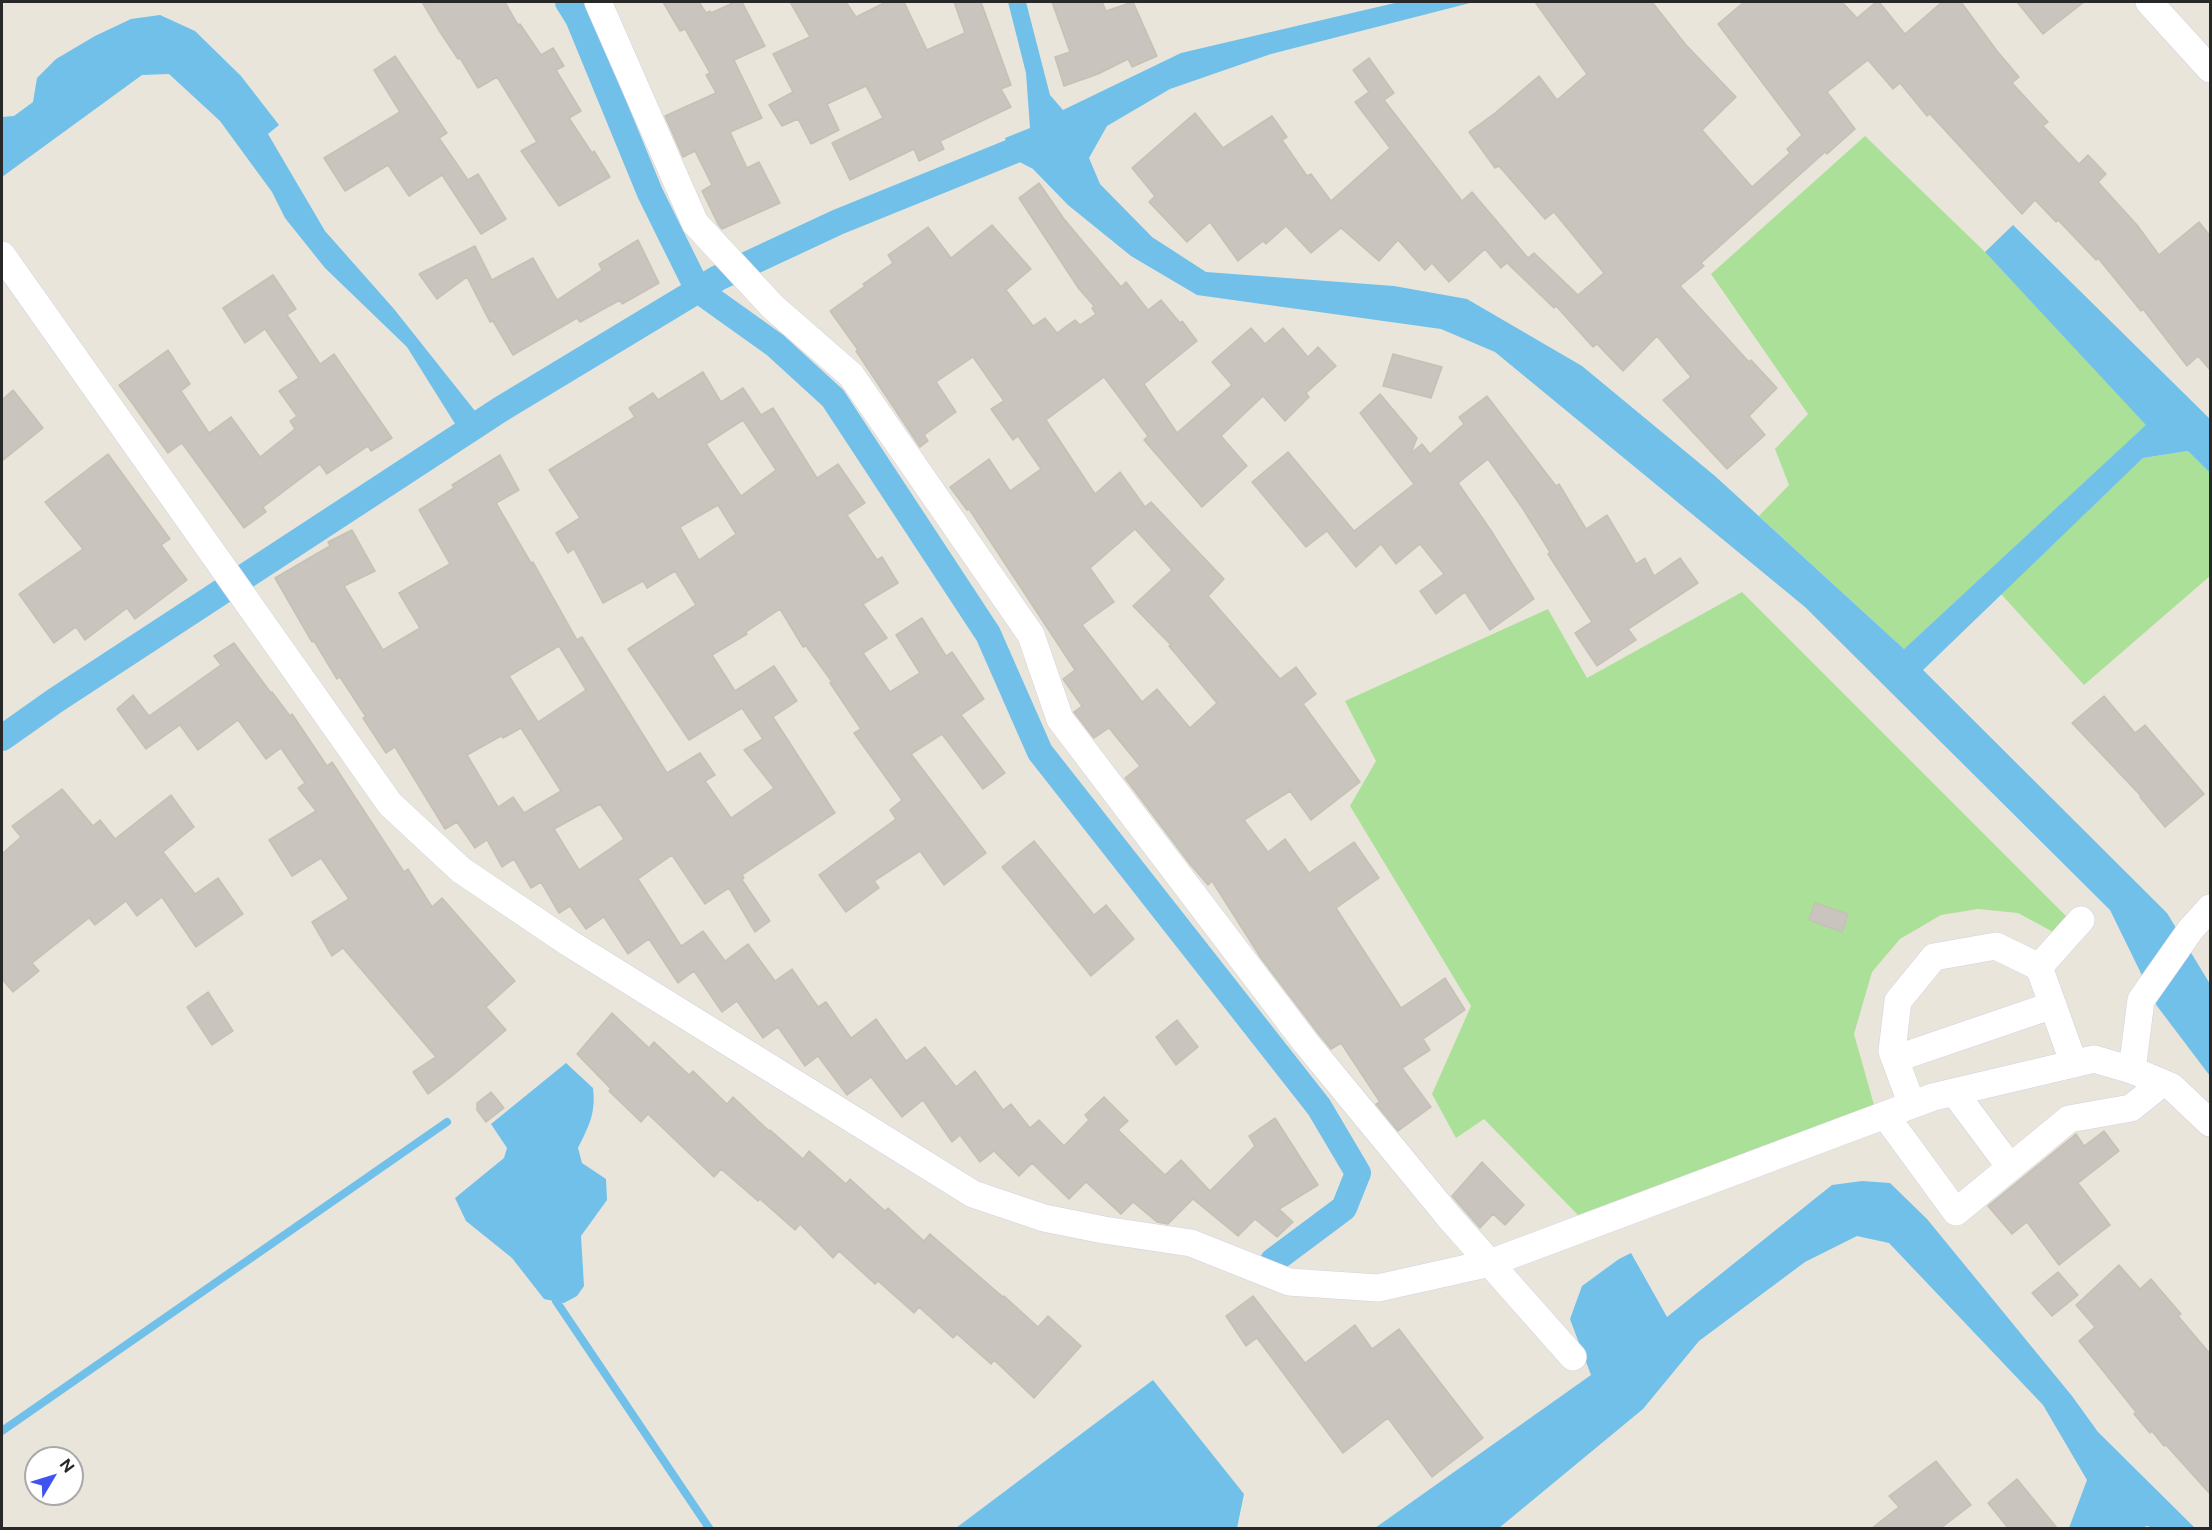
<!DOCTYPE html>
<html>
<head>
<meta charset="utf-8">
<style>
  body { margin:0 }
  #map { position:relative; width:2212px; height:1530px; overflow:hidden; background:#eae5da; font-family:"Public Sans",sans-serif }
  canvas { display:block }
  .frame { position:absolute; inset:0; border:3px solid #282828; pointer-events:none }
  .north { position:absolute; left:24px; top:1446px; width:60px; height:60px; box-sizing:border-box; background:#fff; border:2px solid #a9a9a9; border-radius:50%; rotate:52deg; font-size:16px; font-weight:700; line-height:24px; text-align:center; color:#282828 }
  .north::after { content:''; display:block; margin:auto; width:21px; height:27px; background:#3f53f3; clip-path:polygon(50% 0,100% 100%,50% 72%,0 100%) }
</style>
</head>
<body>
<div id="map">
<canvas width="2212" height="1530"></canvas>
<div class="frame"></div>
<div class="north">N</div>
</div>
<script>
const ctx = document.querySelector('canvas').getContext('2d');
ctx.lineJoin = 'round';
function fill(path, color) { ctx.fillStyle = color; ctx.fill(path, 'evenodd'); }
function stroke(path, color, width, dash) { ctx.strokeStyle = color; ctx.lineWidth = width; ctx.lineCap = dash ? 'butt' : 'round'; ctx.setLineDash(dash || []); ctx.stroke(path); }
const green = new Path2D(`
  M1865,136L1985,252L2147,425L1904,649L1759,516L1789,485L1775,449L1808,414L1711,274Z
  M2188,451L2210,473V576L2084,685L2001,594L2143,458Z
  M1742,592L2068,918L2055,933L2018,913L1978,909L1941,915L1900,939L1872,972L1854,1034L1874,1105L1578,1215L1484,1119L1456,1138L1432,1094L1471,1006L1350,806L1376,761L1345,701L1548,609L1587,678Z`);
const water = new Path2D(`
  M1008,2H1026L1050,95L1063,110L1181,53L1399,2H1474L1271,54L1170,89L1107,126L1089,158L1100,184L1152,237L1206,272L1394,286L1467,299L1582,366L1715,476L1904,649L2146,425L1985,252L2013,225L2210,419V473L2188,451L2143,458L1923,670L2167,913L2210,984V1076L2157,1006L2110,910L1805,607L1495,352L1441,329L1197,295L1131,256L1068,205L1033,169L1012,158L1005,138L1030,128L1026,73Z
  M160,15L195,31L241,76L279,125L268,134L325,231L394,309L483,421L462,435L407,347L325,268L285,218L272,192L220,121L169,74L142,75L2,177V117L14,116L33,102L37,78L56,59L95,36L131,19Z
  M566,1063L593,1088C596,1113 589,1126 578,1148L582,1163L606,1179L607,1200L581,1236L584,1286L577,1296L564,1303L544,1299L512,1258L466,1221L455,1198L504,1158L507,1148L491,1124Z
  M1862,1181L1890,1183L1927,1219L2072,1396L2098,1432L2195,1528H2151L2148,1526L2140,1528H2069L2087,1480L2043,1405L1889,1243L1857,1236L1805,1262L1699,1341L1643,1409L1499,1528H1375L1591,1375L1570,1319L1582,1286L1619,1259L1631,1253L1667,1317L1832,1185Z
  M1153,1380L1244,1494L1237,1528H956Z`);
const stream = new Path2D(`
  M556,1301L709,1528
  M2,1431L447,1122`);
const canal = new Path2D(`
  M568,2L578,18L650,193L698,290L775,345L833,398L988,634L1040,752L1319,1107L1358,1173L1344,1208L1273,1261
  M2,738L56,700L501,409L718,278L838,222L1043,139`);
const building = new Path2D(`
  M422,2H505L518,25L520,24L541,55L553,48L564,66L556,70L581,111L569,118L592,153L594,151L610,177L559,206L521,151L537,142L497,77L478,88L460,58L458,59L440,32Z
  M663,2H699L706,13L710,11L711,13L735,2H742L765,46L734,60L762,118L730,132L747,168L759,162L780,203L722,229L718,224L702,191L712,185L695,151L683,157L665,116L716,93L706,75L710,73L685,29L680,31Z
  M790,2H846L856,17L886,2H904L927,50L965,33L954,2H981L1011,85L1001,89L1011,107L940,141L944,149L919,161L914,149L850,180L832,143L883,118L866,86L827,104L839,130L811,144L798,119L782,126L769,105L793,92L773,54L810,37Z
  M1052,2H1102L1106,11L1133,2L1157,56L1132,67L1128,59L1098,74L1064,86L1055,57L1070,52Z
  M1535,2H1652L1686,45L1736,97L1702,130L1752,187L1790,153L1787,149L1802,135L1718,24L1744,2H1842L1857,18L1876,2H1879L1905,34L1942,2H1961L1997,51L2019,77L2012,83L2048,122L2043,126L2079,164L2088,155L2106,174L2098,182L2137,225L2159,255L2199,222L2211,237V371L2198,356L2187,366L2143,309L2141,311L2098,258L2096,260L2058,220L2056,222L2035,200L2022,214L1930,114L1927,116L1900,83L1893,89L1868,60L1827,92L1855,129L1827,154L1825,152L1701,263L1704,266L1680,286L1749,362L1751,360L1777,388L1749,416L1765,435L1727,469L1663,400L1691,377L1657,336L1623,371L1597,344L1593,347L1556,306L1554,308L1507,263L1501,268L1485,249L1449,282L1432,263L1425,270L1398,240L1379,261L1341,228L1311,253L1286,226L1266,244L1263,241L1238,261L1210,222L1187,242L1149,202L1155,196L1132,168L1195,113L1223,148L1272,116L1287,137L1282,140L1307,176L1311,174L1331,201L1390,148L1355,102L1369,92L1353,70L1369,58L1394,93L1384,100L1462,201L1472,192L1528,258L1534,253L1578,295L1604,273L1554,212L1545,219L1499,166L1495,168L1469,132L1495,113L1539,76L1557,100L1587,74Z
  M2017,2H2084L2043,34Z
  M395,56L447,133L439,138L468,180L478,174L506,219L481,234L442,175L409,196L388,165L345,191L324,158L400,112L374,70Z
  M1039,183L1064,219L1121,287L1126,282L1148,310L1161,300L1180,323L1182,321L1197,341L1144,384L1177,433L1232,385L1212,362L1251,328L1265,344L1283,328L1308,357L1318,347L1336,366L1306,393L1309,397L1285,421L1263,396L1221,436L1247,466L1202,507L1144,440L1148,436L1104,377L1046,420L1095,494L1120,472L1145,507L1151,502L1224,579L1208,596L1280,679L1296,667L1316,694L1303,704L1360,782L1311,820L1290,791L1244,820L1268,852L1285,839L1309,873L1354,842L1379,878L1336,908L1401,1008L1445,978L1465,1010L1423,1039L1430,1050L1402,1068L1431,1107L1398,1131L1376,1104L1380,1102L1341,1043L1331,1049L1318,1033L1261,958L1212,881L1208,885L1190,864L1125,778L1140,766L1109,728L1094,738L1074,712L1082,706L1063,679L1075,670L969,509L967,510L950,487L989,459L1010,491L1041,469L1018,436L1013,440L991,409L1004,401L973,357L936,382L956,412L924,435L928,441L920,447L856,351L858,350L830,311L865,286L863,284L893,263L888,255L928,227L951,258L992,225L1031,269L1006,290L1033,326L1045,318L1057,333L1075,320L1080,325L1096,314L1092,308L1094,306L1079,289L1019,198ZM1135,529L1172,570L1133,606L1171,645L1169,646L1217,703L1190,728L1157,689L1142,702L1082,625L1114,602L1090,568Z
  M638,240L659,283L622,304L620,300L580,322L577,318L513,355L493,321L490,322L467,277L437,299L419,274L475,246L492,280L533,258L557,300L602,270L599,264Z
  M273,275L296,309L287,315L320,364L334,354L392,438L371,451L368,446L327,474L320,464L263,507L266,512L244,528L182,443L168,453L119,385L168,350L190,384L181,391L209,433L231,417L260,457L295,429L290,421L297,416L279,391L299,378L265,329L245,343L223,308Z
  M1393,354L1442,367L1431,398L1383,386Z
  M703,372L721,402L743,388L761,415L773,408L817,478L838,464L865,503L847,515L877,560L882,557L898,583L863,604L887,638L863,653L890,692L920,673L896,635L922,618L946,656L952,652L984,699L961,715L1005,773L983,789L942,734L911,754L986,853L944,885L920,851L874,881L879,888L846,912L819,875L896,819L890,810L902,800L854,733L861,729L830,683L832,682L806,646L803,647L780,609L746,632L747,634L712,655L735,691L774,666L797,701L773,717L835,813L742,875L744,878L742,880L770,921L755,932L729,888L705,904L672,855L638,879L681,946L703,931L725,961L748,944L775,981L792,969L818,1007L826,1002L851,1038L876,1019L906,1061L925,1047L956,1087L975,1071L1003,1110L1011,1104L1030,1128L1039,1120L1064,1146L1089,1120L1085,1115L1104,1097L1128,1121L1118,1130L1165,1175L1181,1160L1210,1191L1255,1146L1249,1136L1275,1118L1318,1185L1279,1209L1293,1222L1277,1237L1255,1219L1238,1236L1193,1199L1168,1224L1157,1222L1133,1202L1121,1214L1086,1182L1069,1199L1032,1163L1019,1176L994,1151L980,1162L960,1135L952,1142L923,1100L902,1117L871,1077L847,1095L818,1056L805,1066L778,1027L763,1038L737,1001L722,1012L694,971L678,983L649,939L628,954L604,917L586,929L570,906L559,913L541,882L531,888L514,859L502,867L487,840L475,848L457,822L445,829L395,747L386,753L363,718L366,717L340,677L337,679L314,641L312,642L275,578L330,546L328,542L352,530L375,571L344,586L383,650L420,628L399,593L450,564L419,510L454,488L452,485L500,455L519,490L496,503L531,563L533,562L577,640L582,637L667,773L700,753L715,775L705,781L731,818L774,788L744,750L763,739L742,708L689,740L628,649L696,605L675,571L647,588L643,581L603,603L574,549L568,553L556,533L580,518L549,470L635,417L629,408L653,393L658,400ZM743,420L776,470L741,496L706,444ZM718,505L736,534L699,560L680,527ZM559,646L586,690L538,722L509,676ZM521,728L561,791L524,813L513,797L498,807L467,755L501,736L503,738ZM600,804L624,839L579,870L554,829Z
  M13,390L43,428L2,461V400Z
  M1380,394L1417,438L1411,453L1422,444L1430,454L1464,424L1459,417L1487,396L1556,486L1559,484L1586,529L1607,515L1636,564L1645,558L1654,576L1680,558L1698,583L1628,629L1636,640L1597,666L1575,633L1592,622L1548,554L1550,552L1523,509L1488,459L1458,483L1490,529L1534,599L1490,630L1465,592L1436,614L1420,591L1444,574L1420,544L1396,564L1381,544L1356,567L1327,531L1306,547L1252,482L1288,452L1354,531L1414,484L1360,413Z
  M108,454L170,539L161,545L187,580L135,619L127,608L85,640L76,627L54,643L19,594L83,549L45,502Z
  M234,643L271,693L272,692L290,716L292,714L327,766L332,762L404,872L408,869L432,907L442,898L515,981L486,1007L506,1030L452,1076L428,1094L413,1072L436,1057L343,948L332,956L312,922L349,899L321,858L292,876L269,840L316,811L298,788L305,783L281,748L266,759L238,720L198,750L180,725L146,749L117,709L133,695L149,716L221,665L214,656Z
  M2104,696L2135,733L2145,725L2204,794L2165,827L2140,797L2141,796L2072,723Z
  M62,789L93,826L100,820L115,839L171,795L194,827L163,852L195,894L218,878L243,914L196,947L162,897L137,916L126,901L95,925L89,918L32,963L39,971L13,992L2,979V854L21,837L12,826Z
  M1034,841L1094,915L1106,905L1134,939L1091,976L1002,867Z
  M1815,903L1848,914L1842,932L1809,920Z
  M208,992L233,1031L212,1045L187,1007Z
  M612,1013L649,1048L654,1042L689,1075L693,1071L727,1104L733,1097L769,1131L770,1130L803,1159L809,1151L846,1184L850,1179L885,1211L888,1208L924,1241L930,1234L1003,1297L1004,1296L1038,1327L1048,1316L1081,1346L1034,1398L994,1360L991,1364L957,1334L953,1338L919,1307L914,1313L878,1281L875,1284L839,1251L833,1258L800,1224L795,1230L760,1199L758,1201L721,1169L714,1177L648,1114L641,1122L609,1091L611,1089L577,1054Z
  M1177,1020L1198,1047L1176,1065L1156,1037Z
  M491,1092L504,1108L486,1122L477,1110V1103Z
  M2104,1131L2119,1151L2078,1183L2110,1225L2059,1265L2027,1222L2012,1234L1988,1206L2076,1134L2084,1146Z
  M1482,1162L1524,1205L1505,1225L1493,1214L1480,1228L1452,1196Z
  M2119,1265L2140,1289L2151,1279L2181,1314L2178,1316L2211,1355V1495L2166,1445L2164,1446L2152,1431L2150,1433L2134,1414L2136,1412L2079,1341L2095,1327L2076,1305Z
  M2058,1272L2078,1295L2052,1316L2032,1293Z
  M1253,1296L1305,1363L1355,1325L1372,1349L1399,1329L1483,1438L1432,1477L1388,1418L1343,1453L1257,1338L1246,1346L1226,1316Z
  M1936,1461L1971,1505L1941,1528H1872L1899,1507L1889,1496Z
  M2017,1479L2057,1528H2008L1988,1503Z`);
const minor = new Path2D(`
  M598,2L695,223L773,307L851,375L1031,635L1060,719L1306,1043L1449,1217L1573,1357
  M2149,2L2210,69
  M2,255L390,804L461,870L569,943L973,1194L1044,1218L1104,1230L1191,1243L1289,1282L1378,1288L1490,1263L1933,1097L2094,1059L2132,1070L2172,1087L2210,1123
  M2039,967L2081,920
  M1895,1059L2053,1005
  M2132,1070L2141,1000L2191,929L2210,908
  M1954,1092L2010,1167
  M1912,1105L1892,1051L1898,1001L1934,957L1996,946L2039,967L2074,1064
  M1885,1115L1956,1212L2069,1119L2131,1108L2162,1083`);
fill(green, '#abe098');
fill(water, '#70c0ea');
stroke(stream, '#70c0ea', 8);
stroke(canal, '#70c0ea', 26);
fill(building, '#c9c4bd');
stroke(building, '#c5c1b4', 1.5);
stroke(minor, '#d0d2e1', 28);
stroke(minor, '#fff', 27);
</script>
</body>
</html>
